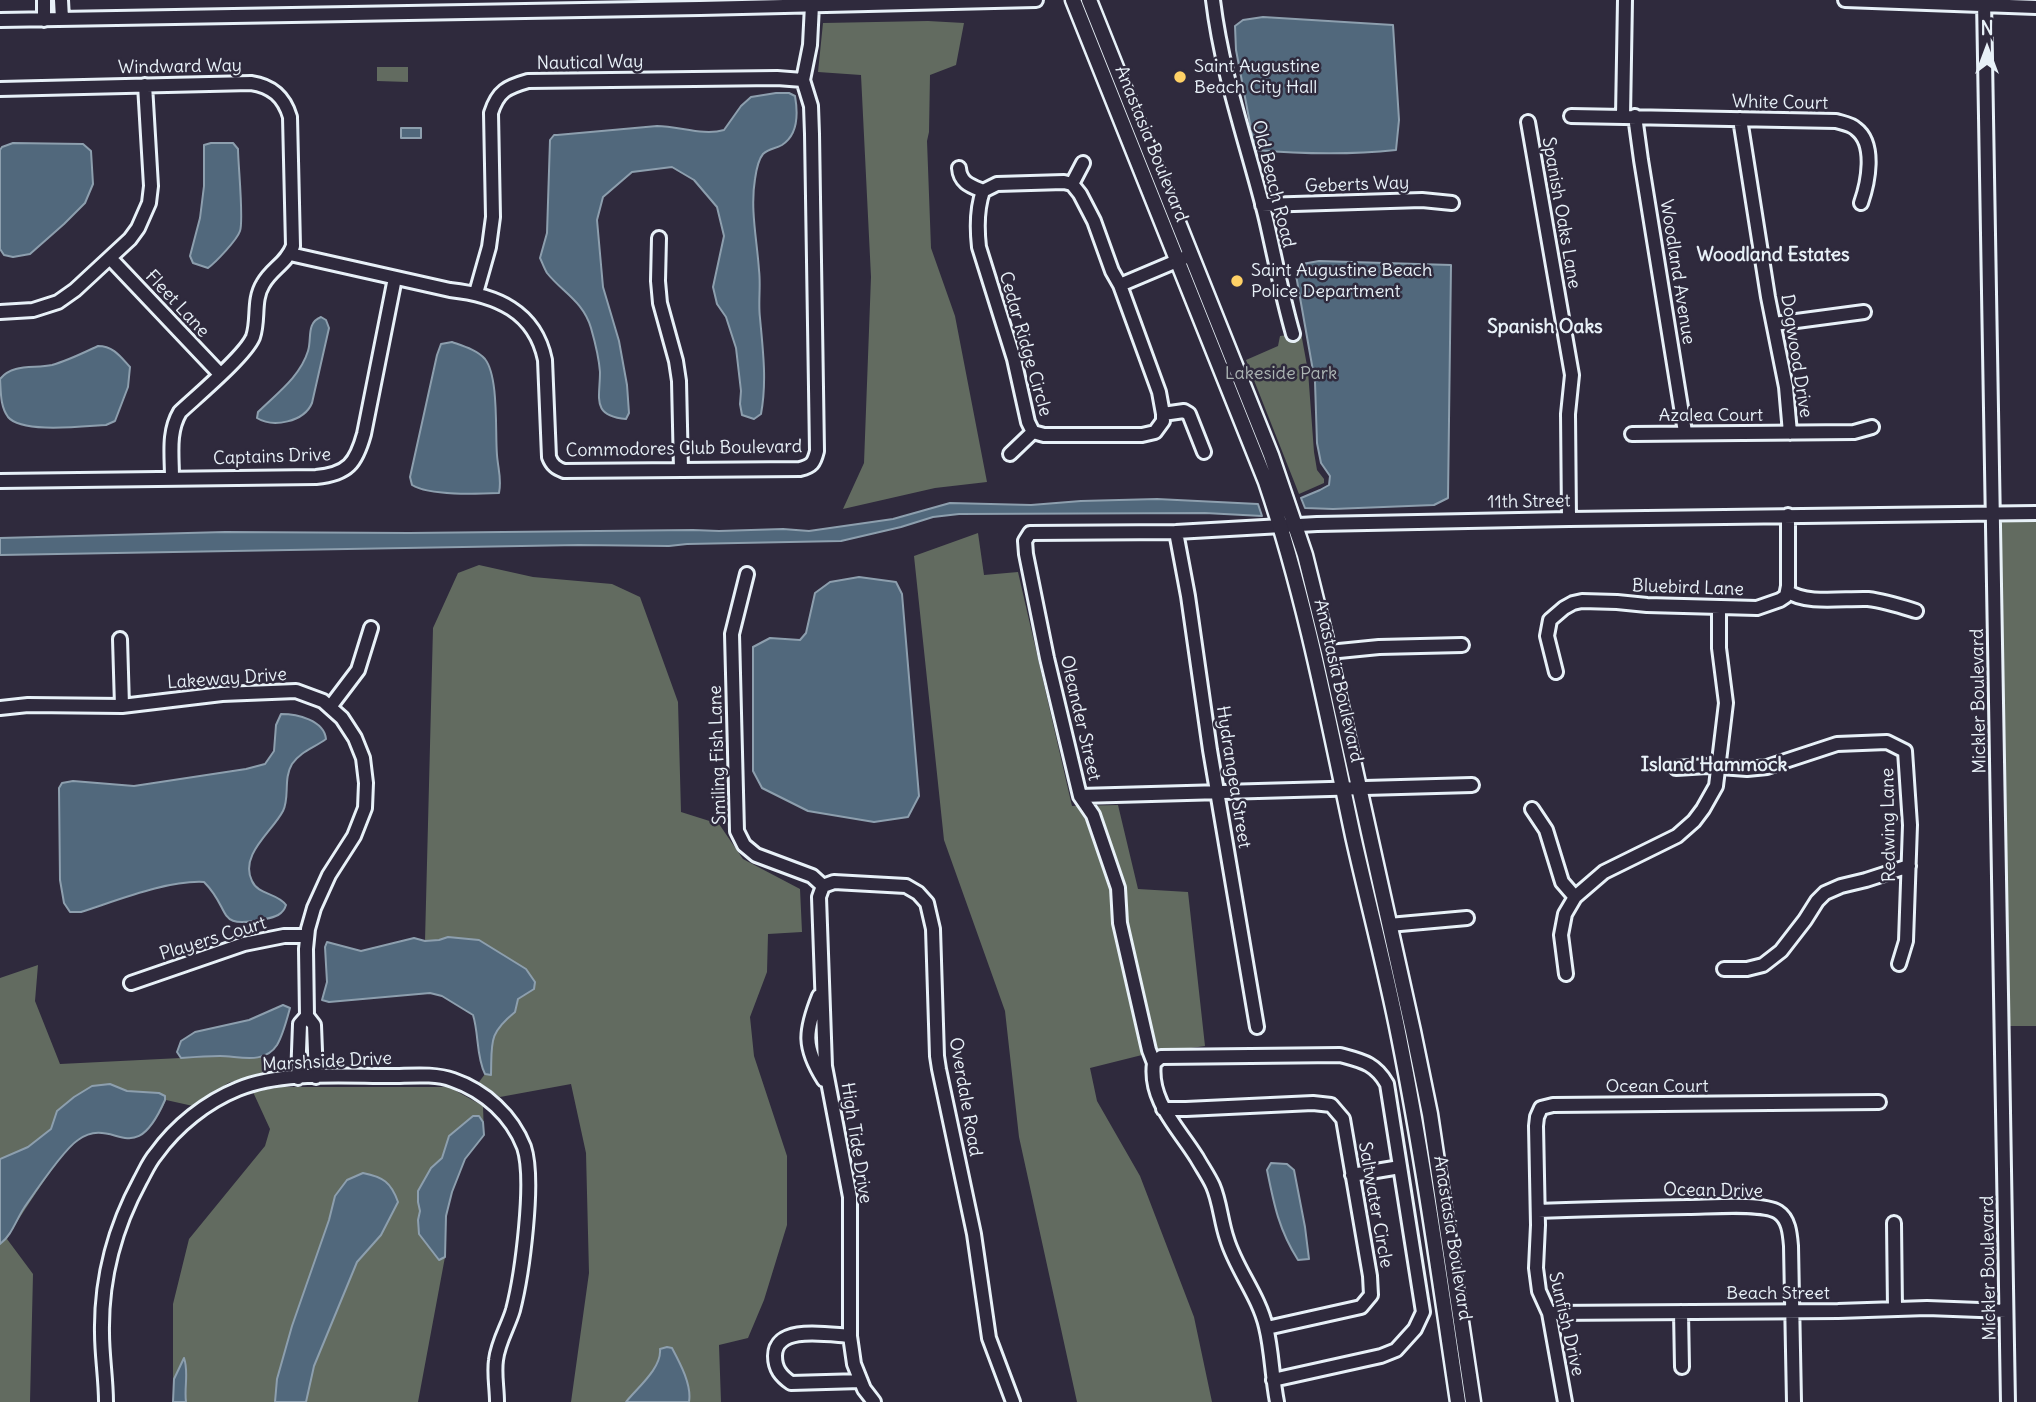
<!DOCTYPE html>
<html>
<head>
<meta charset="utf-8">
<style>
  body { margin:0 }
  #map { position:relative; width:2036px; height:1402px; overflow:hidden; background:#2f2a3d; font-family:Delius,sans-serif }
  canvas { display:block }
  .north { position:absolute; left:1952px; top:14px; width:70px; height:70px; -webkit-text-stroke:5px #2f2a3d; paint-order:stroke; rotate:0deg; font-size:19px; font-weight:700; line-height:28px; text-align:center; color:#e8f1f8 }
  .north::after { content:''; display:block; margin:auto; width:24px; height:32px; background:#e8f1f8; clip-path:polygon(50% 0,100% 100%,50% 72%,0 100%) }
</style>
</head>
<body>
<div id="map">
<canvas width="2036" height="1402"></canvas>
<div class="north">N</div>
</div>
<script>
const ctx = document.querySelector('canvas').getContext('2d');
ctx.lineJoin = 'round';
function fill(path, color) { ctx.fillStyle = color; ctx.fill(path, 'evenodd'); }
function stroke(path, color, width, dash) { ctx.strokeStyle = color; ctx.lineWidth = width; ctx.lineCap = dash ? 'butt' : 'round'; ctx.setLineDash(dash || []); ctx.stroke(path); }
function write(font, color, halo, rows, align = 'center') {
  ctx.font = font + ' Delius,sans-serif'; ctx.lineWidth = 5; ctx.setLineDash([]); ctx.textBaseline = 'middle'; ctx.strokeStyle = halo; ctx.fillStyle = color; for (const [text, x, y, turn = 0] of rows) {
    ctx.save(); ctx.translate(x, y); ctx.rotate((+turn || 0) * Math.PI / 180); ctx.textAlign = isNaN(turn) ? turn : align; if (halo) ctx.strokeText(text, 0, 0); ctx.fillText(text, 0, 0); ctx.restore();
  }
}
const green = new Path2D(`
  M928,21L964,23L956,65L930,75L929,132L927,141L931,248L955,316L987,482L935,488L843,509L864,463L871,277L861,75L818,72L823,23Z
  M377,67H408V82L377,81Z
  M1301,333L1308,371L1314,452L1317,470L1324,479V483L1299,494L1246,360L1278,346L1280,336Z
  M1998,518H2036V1026H2007Z
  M978,533L984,575L1018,572L1072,806L1118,805L1138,889L1188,892L1205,1046L1142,1055L1090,1068L1097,1101L1140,1176L1194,1317L1212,1402H1077L1019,1137L1005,1011L944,840L914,556Z
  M479,565L533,577L612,584L640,597L678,702L681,812L719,824L743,859L800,889L802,932L768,934L767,972L750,1017L754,1056L787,1156V1225L764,1300L748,1338L719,1345L721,1402H571L589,1273L586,1153L571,1084L500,1097L479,1082L485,1074L491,1075V1044L498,1026L425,941L433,628L458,573Z
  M38,965L35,1001L60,1064L221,1056L251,1058L265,1056L264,1072L228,1083L193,1106L166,1100C133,1172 117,1115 79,1139C69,1145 61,1158 54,1167C37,1191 21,1214 7,1239L33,1274L30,1402H0V978Z
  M281,1087H449L483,1106L484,1135L465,1159L452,1192L446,1216L445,1257L418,1402H173V1304L189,1239L265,1146L270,1129L253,1092Z`);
const water = new Path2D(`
  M1263,17L1393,25L1399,120L1396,150C1349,155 1302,154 1255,150L1236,50L1235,26L1243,20Z
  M776,93H789L795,96C798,113 798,135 782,145C775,149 769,148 763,154C758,160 756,172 755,179C750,209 757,240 759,270C761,286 758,302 760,318C763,351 767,382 761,414L754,419L742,415L740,404L741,391L736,348L726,317L717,304L713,287L724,236L717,207L694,180L672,167L632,172L603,197L597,220L603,287L619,341L627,385L629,413L626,419C591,416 600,398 600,372C599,358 595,342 591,328C583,301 562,292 547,273C544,268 542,262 540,258L547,233L550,140L554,135H557L657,126C679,126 703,136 724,130L741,106L751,97Z
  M401,128H421V138H401Z
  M13,143L83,144L91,151L93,184L85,203L64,224L30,254L13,257L4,255L0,249V150L2,147Z
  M211,143H233L238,149C238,164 244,220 240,231C237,240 216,262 208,268L193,263L190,256L200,218L204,186V145Z
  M1319,261L1451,265L1448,498L1434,505L1333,509L1305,508L1301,498L1320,490L1329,485L1330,476L1321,463L1317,443L1315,382L1296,275L1302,264Z
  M321,317L326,320L329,328L312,403C304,422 273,428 257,418L258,412C276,394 300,377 308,351C312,338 306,323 321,317Z
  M452,342C463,346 477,350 485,359C499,377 495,432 497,455C498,469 502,479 499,493C477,494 430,496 412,485L410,477L437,355L441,344Z
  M98,346C113,346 120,356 130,367L128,387L115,421L106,425C85,426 22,434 8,417C0,406 1,392 0,379C13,363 34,369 52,365C67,361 83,353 98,346Z
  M1157,499L1258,504L1262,516L1205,513L959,514L933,517L901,527L841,541L687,544L669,546L579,545L0,555V538L225,532L409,533L693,530L719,531L783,529L809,531L893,519L950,503L1031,505L1081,501Z
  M859,577L896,582L902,594L919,796L908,817L874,822L808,811L762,788L753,771V647L770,638L800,640L806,633L815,593L830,582Z
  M281,714C297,714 324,720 326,739C314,748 301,751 292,764C283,779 290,797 283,811C272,832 239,855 252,881C258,895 278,893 286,905C283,915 275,917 265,919C214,930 233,911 204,882C167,880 116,901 81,912H70L64,903L60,880L59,788L62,783L73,781L134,786L246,769L265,764L274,751L276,725Z
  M448,937L479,940L526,969L535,982L534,989L518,999L515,1012C488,1034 492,1042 491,1075L485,1074C476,1056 479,1034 473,1015L442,996L430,993L329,1002L322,1000L327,982L325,947L327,942L361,951L414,938L425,941L439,940Z
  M283,1005L290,1008C287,1019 283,1035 277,1045C264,1065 239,1056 220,1056C207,1056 194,1057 181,1058L177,1052L181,1041L195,1032L249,1020Z
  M110,1084L127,1091L159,1093L165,1096V1100C133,1173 115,1114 78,1140C63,1150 35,1192 24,1208C16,1220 12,1235 0,1244V1159L28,1147L51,1129L57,1111L74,1097L92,1086Z
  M473,1116H479L483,1122L484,1135L465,1159L452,1192L446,1216L445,1257L439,1260L419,1234L418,1220L420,1211L418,1202V1191L431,1168L442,1158L449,1136Z
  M1271,1163L1287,1164L1294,1170L1305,1227L1309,1259L1298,1260C1279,1230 1274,1205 1267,1170Z
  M363,1173C383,1177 391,1182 398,1202L381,1235L357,1262L314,1366L306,1402H275L277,1379L292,1326L329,1220L335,1196L347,1180Z
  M667,1347L672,1348C680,1363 692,1385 689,1402H626C637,1388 662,1368 660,1349Z
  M184,1358C189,1372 184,1387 186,1402H173L174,1379Z`);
const minor = new Path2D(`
  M44,0V20
  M61,0L62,19
  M1213,0C1222,75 1248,146 1266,219C1275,258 1282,296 1293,334
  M1845,0L2036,7
  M1984,0L2008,1402
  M0,20L700,8L1036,0
  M0,89L251,83C272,86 284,97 290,117L293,246C286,264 272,268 263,284C253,300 259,320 253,337C245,356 197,396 180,412C168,432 172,455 172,478
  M1571,116L1836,121C1843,123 1851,124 1856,129C1876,144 1868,183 1861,203
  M1623,116L1625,0
  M1635,116L1641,160L1685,432
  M1740,119L1768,297L1786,387L1790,433
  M1528,122L1572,375L1568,414L1569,519
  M959,168C960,183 971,186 983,191
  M1064,182L1072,184L1080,194L1094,221L1112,271L1120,285L1159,392L1163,414V421L1155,432L1142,435H1044L1033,432L1028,422L1014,359L979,247C977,229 977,208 983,191L997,184Z
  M1072,184L1083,163
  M1262,205L1422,200L1452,203
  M659,238L658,281L660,303L676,361L679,381L681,470
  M290,254L450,290C496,295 535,311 545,360L549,457C552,465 556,468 564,471L800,469C812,466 814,463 817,451L812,134L811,106L803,80L810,45L812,5
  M110,258L220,374
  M1120,285L1191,255
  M476,293L489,247L493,217L491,113C498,91 507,87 528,81L777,78L803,80
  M0,312L33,310L58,302L75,290L130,239L138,228L149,203L151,186L145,85
  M1774,324L1864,312
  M1163,414L1184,411L1189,414L1204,452
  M1632,434L1854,432L1872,427
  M1010,454L1033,432
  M0,481L316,477C348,474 356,463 364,434L395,278
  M1176,532L1188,596L1210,750L1257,1027
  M747,574L732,634L737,831L744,845L756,855L812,876L823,886
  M1787,591C1806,605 1844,598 1868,599C1885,601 1900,606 1916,611
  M120,639L122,706
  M1329,652L1379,647L1462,645
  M1556,672L1547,636L1550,620L1564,608L1573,603L1582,601L1617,602L1647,605L1757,608L1780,600L1786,596L1788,586V515
  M330,707L358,670L371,628
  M0,708L28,705L122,706L222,694L296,691L323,701L342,718L355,738L363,758L366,783L365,808L354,836L329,875L314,908L308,929L306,949L307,1016L314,1025L316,1077
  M1676,768L1707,766L1747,769L1767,767L1837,744L1887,742L1905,751L1910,825L1906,941L1899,964
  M1080,796L1472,785
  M1532,809L1546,830L1562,882L1575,897
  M823,886L834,882L906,886L918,893L927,903L933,929L937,1056L939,1069L974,1234L989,1338L1013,1402
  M823,886L819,897L825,1066L850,1197V1336L854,1364L864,1389L874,1402
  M1389,925L1467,918
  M1724,969H1747L1763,965L1781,951L1805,920L1817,901L1825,893L1841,886L1866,880L1909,866
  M1566,974L1561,935L1565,914L1575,897L1604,872L1677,836L1694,821L1703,809L1716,786L1726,703L1719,648V607
  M131,983L244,944L284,936H307
  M819,996C805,1031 803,1047 824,1080
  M1154,1063L1149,1050L1120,923L1118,888L1093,815L1080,796L1047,658L1026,554L1025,541L1030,533L1176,532L1317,524L1569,519L2036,513
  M298,1078L300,1024L307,1016
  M1163,1109H1186L1313,1103L1331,1105L1343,1119L1370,1276L1371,1295L1361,1307L1267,1328
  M1352,1175L1400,1167
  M1538,1211C1588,1209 1638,1208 1688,1207C1708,1207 1763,1202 1778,1212C1789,1219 1790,1234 1791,1246L1794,1402
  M1894,1223L1895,1309
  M1681,1312L1682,1367
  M1549,1313L1838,1311L1927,1308L2006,1311
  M850,1336C830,1335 775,1324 775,1356C775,1369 781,1376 791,1383L861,1381
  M1273,1380L1381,1356L1396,1350L1415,1329L1423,1312L1387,1084C1375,1063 1362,1061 1340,1055L1161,1057L1154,1063C1149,1101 1178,1127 1197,1158C1202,1167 1209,1177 1213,1186C1220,1202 1221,1222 1227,1239C1236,1269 1259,1296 1266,1327C1272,1351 1272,1377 1277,1402
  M106,1402C106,1379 102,1356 102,1333C101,1279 114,1229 140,1181C145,1172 149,1162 156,1154C176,1126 206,1102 238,1089C281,1071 344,1076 390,1076C410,1076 434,1073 453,1080C485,1091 512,1116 524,1147C535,1180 522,1275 513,1310C508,1327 498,1342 496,1360C494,1374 497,1388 497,1402
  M1565,1402L1549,1313L1539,1291L1536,1268L1538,1225L1536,1126L1537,1117L1541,1108L1553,1105L1879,1102`);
const major = new Path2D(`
  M1073,0L1266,482C1305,597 1328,718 1353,836C1368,903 1386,970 1399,1037C1423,1158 1440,1280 1458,1402
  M1089,0L1271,455L1305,555L1329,652L1413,1031L1430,1114L1473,1402`);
const markers = [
  [1180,77,7,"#ffd166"],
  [1237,281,7,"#ffd166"]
];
const streetNames = [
  ["Nautical Way",590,63,-1],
  ["Windward Way",180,67,-1],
  ["White Court",1780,103,1],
  ["Anastasia Boulevard",1151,144,68],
  ["Old Beach Road",1273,184,76],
  ["Geberts Way",1357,185,-2],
  ["Spanish Oaks Lane",1561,213,80],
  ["Woodland Avenue",1677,272,81],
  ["Fleet Lane",177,304,47],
  ["Cedar Ridge Circle",1025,344,74],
  ["Dogwood Drive",1796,356,81],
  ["Azalea Court",1711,416],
  ["Commodores Club Boulevard",684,449,-1],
  ["Captains Drive",272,457,-2],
  ["11th Street",1529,502,-1],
  ["Bluebird Lane",1688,588,2],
  ["Lakeway Drive",227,679,-4],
  ["Anastasia Boulevard",1338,681,77],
  ["Mickler Boulevard",1979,701,-91],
  ["Oleander Street",1080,718,77],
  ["Smiling Fish Lane",718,755,-92],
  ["Hydrangea Street",1233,777,81],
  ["Redwing Lane",1889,825,-91],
  ["Players Court",213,939,-17],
  ["Marshside Drive",327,1062,-3],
  ["Ocean Court",1657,1087],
  ["Overdale Road",965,1097,80],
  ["High Tide Drive",856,1143,81],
  ["Ocean Drive",1713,1191,1],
  ["Saltwater Circle",1375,1205,80],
  ["Anastasia Boulevard",1452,1238,81],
  ["Mickler Boulevard",1989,1268,-91],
  ["Beach Street",1778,1294],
  ["Sunfish Drive",1566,1324,77]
];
const poiNames = [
  ["Saint Augustine",1194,67],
  ["Beach City Hall",1194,88],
  ["Saint Augustine Beach",1251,271],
  ["Police Department",1251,292]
];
const parkNames = [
  ["Lakeside Park",1281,374]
];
const neighbourhoodNames = [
  ["Woodland Estates",1773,256],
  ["Spanish Oaks",1545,328],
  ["Island Hammock",1714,766]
];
fill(green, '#626b60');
fill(water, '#51687c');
stroke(water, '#8d9fae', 2);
stroke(minor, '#e8f1f8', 18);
stroke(major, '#e8f1f8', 19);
stroke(minor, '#2f2a3d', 12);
stroke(major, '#2f2a3d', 14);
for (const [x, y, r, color] of markers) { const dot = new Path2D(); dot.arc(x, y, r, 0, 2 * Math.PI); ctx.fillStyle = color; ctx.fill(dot); stroke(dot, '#2f2a3d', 2.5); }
write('18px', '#e8f1f8', '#2f2a3d', streetNames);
write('18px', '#e8f1f8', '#2f2a3d', poiNames, 'left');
write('18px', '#acb5b4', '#2f2a3d', parkNames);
write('bold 19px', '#e8f1f8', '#2f2a3d', neighbourhoodNames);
</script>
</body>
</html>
